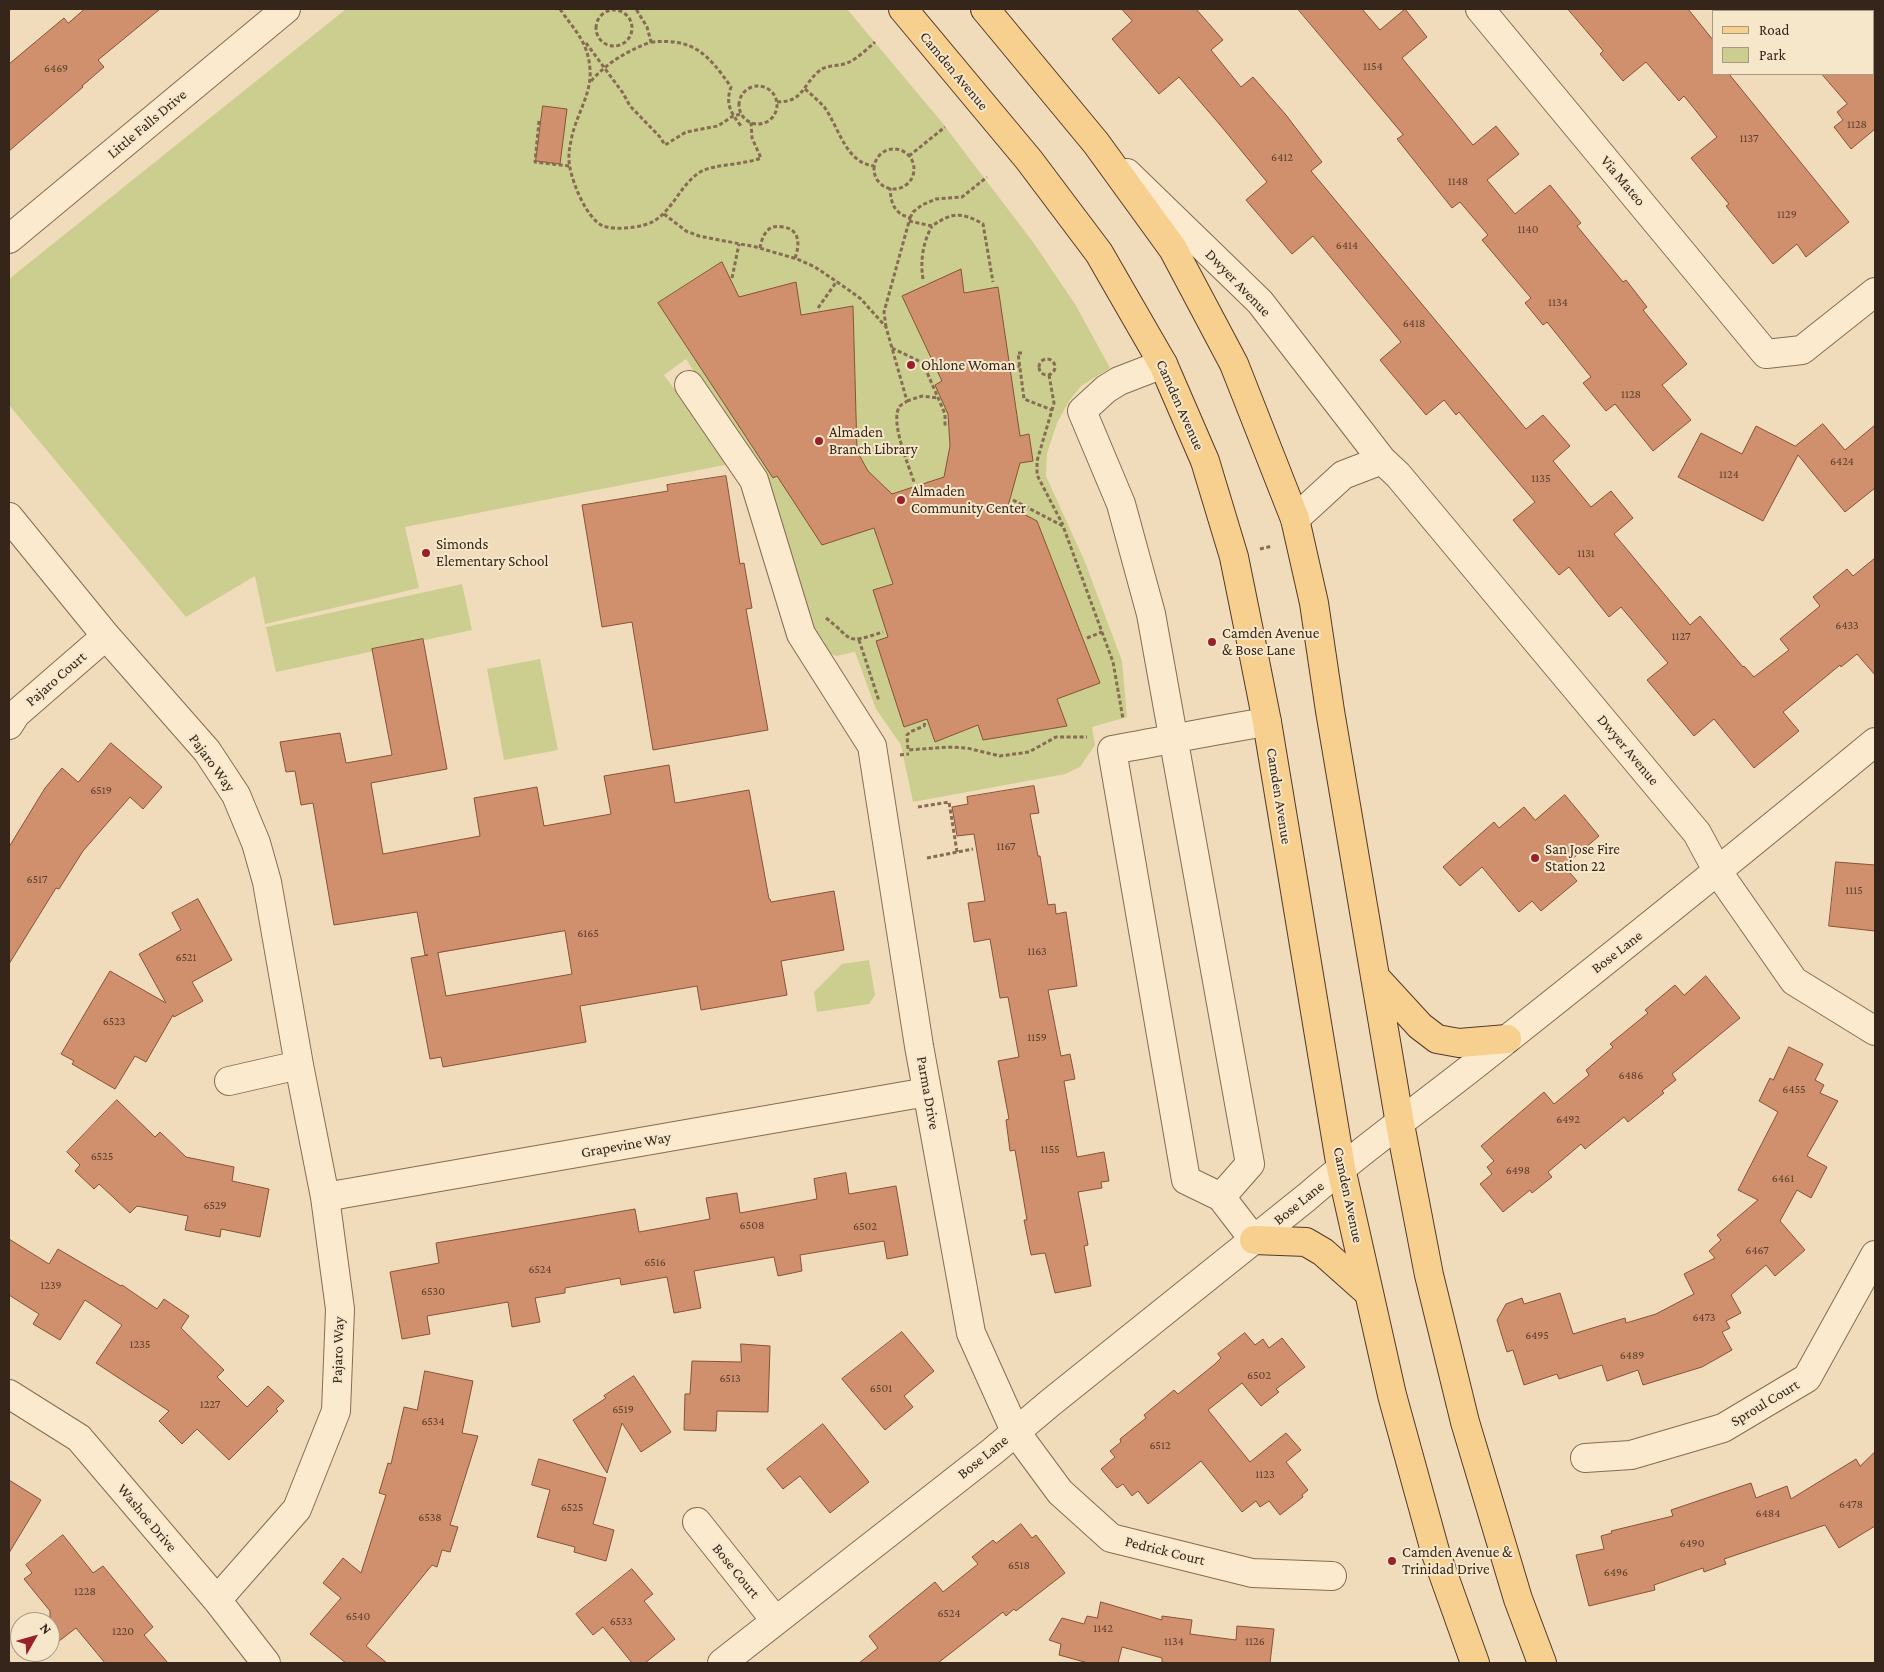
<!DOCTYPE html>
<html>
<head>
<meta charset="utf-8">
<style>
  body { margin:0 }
  #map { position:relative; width:1884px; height:1672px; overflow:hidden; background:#f0dcba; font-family:"Crimson Pro",serif }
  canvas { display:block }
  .frame { position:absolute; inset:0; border:10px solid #35251a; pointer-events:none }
  .legend { position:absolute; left:1712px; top:10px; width:162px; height:65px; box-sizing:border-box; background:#f7e7ca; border:1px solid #a99984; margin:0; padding:6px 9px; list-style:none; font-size:15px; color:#35251a }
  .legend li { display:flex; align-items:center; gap:10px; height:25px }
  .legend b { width:25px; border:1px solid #a99984 }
  .north { position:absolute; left:10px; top:1612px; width:50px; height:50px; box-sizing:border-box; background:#f7e7ca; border:1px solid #a99984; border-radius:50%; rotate:52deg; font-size:14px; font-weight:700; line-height:20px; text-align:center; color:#35251a }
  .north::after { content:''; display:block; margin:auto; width:18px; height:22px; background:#99212a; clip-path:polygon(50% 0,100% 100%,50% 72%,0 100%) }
</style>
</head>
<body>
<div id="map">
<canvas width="1884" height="1672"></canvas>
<div class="frame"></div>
<ul class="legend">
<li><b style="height:6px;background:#f7cf8e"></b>Road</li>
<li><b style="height:14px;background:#cbce8e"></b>Park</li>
</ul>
<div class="north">N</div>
</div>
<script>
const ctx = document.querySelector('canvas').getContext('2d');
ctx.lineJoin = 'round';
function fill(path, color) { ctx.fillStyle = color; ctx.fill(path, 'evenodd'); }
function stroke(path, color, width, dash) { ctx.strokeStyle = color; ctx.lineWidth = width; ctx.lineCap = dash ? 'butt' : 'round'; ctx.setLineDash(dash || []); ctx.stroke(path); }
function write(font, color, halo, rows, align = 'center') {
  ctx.font = font + ' "Crimson Pro",serif'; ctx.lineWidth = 4; ctx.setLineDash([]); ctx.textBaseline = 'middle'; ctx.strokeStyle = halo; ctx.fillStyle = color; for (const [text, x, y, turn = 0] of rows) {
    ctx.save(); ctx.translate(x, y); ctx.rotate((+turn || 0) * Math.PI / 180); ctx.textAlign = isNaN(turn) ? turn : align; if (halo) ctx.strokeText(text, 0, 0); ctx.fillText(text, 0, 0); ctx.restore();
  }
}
const green = new Path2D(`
  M346,9H847L940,120L1033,242L1075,304L1110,368L1081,386L1069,401L1057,423L1047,453L1046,476L1085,562L1122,661L1127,717L1092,727L1095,745L1080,767L1065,774L913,802L901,745L876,709L855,652L836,656L819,648L762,478L686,359L664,375L730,464L405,527L419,588L265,624L255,576L186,617L9,405V279Z
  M462,584L472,630L276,672L266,627Z
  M540,659L558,750L504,760L487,669Z
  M869,960L875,995L869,1004L817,1012L814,992L842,964Z`);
const building = new Path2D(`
  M85,9H160L98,60L104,67L82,86L83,87L9,151V64L64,18L68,23Z
  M1122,9H1196L1223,40L1211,50L1241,87L1253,77L1286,115L1322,162L1311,171L1526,429L1543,415L1570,446L1553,461L1591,507L1611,491L1633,518L1614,534L1690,625L1700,616L1743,667L1744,666L1754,677L1789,650L1780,639L1820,606L1813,597L1847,569L1853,576L1875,558V675L1857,654L1841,667L1840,665L1783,712L1799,731L1754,768L1714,719L1694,736L1647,680L1668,663L1621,607L1609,617L1569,567L1559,575L1513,520L1535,502L1459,412L1456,415L1444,400L1426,415L1380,360L1401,342L1313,236L1292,254L1246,200L1267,182L1221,126L1179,77L1159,94L1112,39L1132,21Z
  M1298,9H1362L1380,30L1405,9L1427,37L1402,58L1473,145L1496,126L1519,154L1487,180L1515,214L1550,185L1581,223L1577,226L1623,282L1626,280L1647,307L1643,310L1687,364L1662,385L1691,420L1653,451L1615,404L1606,411L1583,383L1591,377L1547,322L1543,325L1525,303L1531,298L1482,240L1488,235L1460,202L1452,208L1397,139L1403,135Z
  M1568,9H1688L1713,40V74H1729L1849,222L1806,257L1797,244L1773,264L1726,206L1729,204L1691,158L1717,137L1684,96L1679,101L1646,62L1623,81L1600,54L1603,51Z
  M1822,74H1875V129L1851,149L1834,127L1843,120L1837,112L1847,104Z
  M543,106L567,109L560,164L536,161Z
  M722,262L739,297L796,282L801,315L853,306L857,451L868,471L892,494L944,477L950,446L948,414L935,385L942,381L902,296L961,269L964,293L998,287L1020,436L1029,434L1033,461L1020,463L1008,506L1037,521L1100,683L1057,699L1067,726L983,740L978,725L935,742L927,719L904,727L876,641L888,637L873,590L893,584L874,528L822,545L777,476L773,478L658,303Z
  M1823,424L1845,450L1875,425V488L1845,512L1798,455L1763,521L1678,477L1701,433L1742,454L1756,426L1795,446Z
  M726,476L740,564L744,563L752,608L746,609L768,730L653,750L632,622L602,627L582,505L668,491L667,485Z
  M423,639L447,769L371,783L383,854L480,836L474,798L537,787L544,826L611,814L604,776L669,765L675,803L749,790L769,899H770L771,902L834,891L844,950L781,961L787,995L701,1010L697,986L580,1006L586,1042L443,1067L441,1057L430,1059L411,958L428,955H425L417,912L334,925L313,803L301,805L295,771L286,772L280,742L340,733L346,763L392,755L372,649ZM565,931L572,974L446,996L438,953Z
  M111,743L162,787L143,809L130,797L83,851L59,889L56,888L9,964V847L45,788L62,768L78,782Z
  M1034,786L1039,813L1030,814L1038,856H1040L1048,905L1055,904L1056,914L1066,912L1077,986L1048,990L1061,1056L1070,1054L1075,1079L1064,1081L1077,1157L1104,1152L1109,1181L1101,1182L1102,1188L1078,1192L1088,1245L1084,1246L1091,1286L1055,1293L1045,1253L1031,1255L1024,1220H1027L1015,1150L1010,1151L1006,1120L1009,1119L998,1061L1019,1057L1008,997L1000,998L990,939L974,942L968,903L985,901L974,834L957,836L952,807L968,804L967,797Z
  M1565,795L1599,836L1564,866L1577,881L1541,911L1532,901L1519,912L1482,867L1460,886L1443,867L1494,822L1499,828L1524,807L1535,820Z
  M1836,862L1875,865V931L1829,926Z
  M198,899L232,960L192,982L203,1001L174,1017L173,1015L146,1062L135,1056L115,1089L72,1064L74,1061L61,1054L110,971L166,1003L139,954L181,930L172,913Z
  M1706,976L1740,1018L1672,1074L1676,1080L1662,1091L1664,1093L1628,1122L1624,1117L1585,1149L1581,1144L1548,1172L1552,1177L1532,1193L1530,1190L1503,1212L1480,1184L1492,1174L1487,1167L1494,1161L1481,1146L1544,1092L1554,1104L1589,1075L1586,1070L1613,1047L1610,1044L1648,1013L1645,1010L1675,985L1684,995Z
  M1789,1047L1823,1064L1815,1080L1824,1085L1820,1093L1838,1101L1807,1156L1827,1167L1811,1198L1797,1190L1780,1221L1805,1250L1775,1276L1766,1265L1731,1295L1741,1313L1726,1321L1730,1328L1722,1332L1732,1350L1702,1367L1643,1385L1638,1370L1607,1381L1602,1365L1559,1379L1557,1374L1524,1385L1513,1350L1507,1352L1497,1320L1506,1304L1522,1298L1524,1304L1560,1293L1573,1334L1625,1318L1626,1323L1656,1314L1694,1294L1684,1274L1715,1258L1709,1251L1721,1240L1717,1235L1758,1200L1738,1190L1778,1112L1759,1101L1770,1078L1773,1080Z
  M117,1100L155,1137L160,1132L186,1157L234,1167L232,1181L269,1189L260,1237L221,1229L220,1237L185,1230L188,1216L137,1206L130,1213L99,1184L94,1189L75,1171L80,1165L67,1152Z
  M846,1173L849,1194L896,1186L908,1255L887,1259L884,1241L800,1255L802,1271L778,1276L774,1257L694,1271L701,1308L674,1313L667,1277L621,1285L620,1278L565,1288V1293L535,1298L540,1322L512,1327L508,1302L427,1316L430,1334L402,1339L390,1272L439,1263L436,1243L635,1209L639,1232L710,1219L706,1198L737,1193L740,1213L817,1199L814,1179Z
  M9,1239L49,1264L58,1249L121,1286L122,1285L157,1309L164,1299L189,1316L181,1328L224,1370L217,1377L247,1407L268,1386L284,1401L276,1409L278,1411L229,1460L197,1429L182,1444L159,1421L169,1411L96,1363L122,1325L85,1300L60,1340L33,1324L39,1314L9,1295Z
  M902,1332L934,1371L904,1396L913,1407L885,1430L842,1379Z
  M1245,1333L1255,1345L1263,1339L1269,1348L1282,1338L1305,1367L1276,1389L1279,1392L1261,1406L1242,1383L1208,1410L1250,1462L1286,1433L1301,1450L1286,1462L1308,1490L1302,1495L1303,1497L1280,1515L1269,1501L1260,1507L1256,1501L1242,1512L1201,1461L1148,1504L1138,1491L1132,1496L1123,1484L1117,1488L1101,1469L1115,1457L1110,1451L1121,1442L1120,1439L1146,1418L1144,1415L1174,1390L1178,1394L1215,1364L1221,1358L1218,1354Z
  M741,1344L770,1346L768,1412L717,1411L716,1431L684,1430L685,1394H690L692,1361L741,1362Z
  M425,1371L473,1381L462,1433L478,1436L450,1525L458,1527L450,1552L442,1550L437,1567L432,1565L366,1646L387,1663H346L310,1634L341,1598L323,1583L343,1558L361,1573L386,1495L379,1493L388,1463L391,1464L404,1407L417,1410Z
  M634,1376L671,1432L641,1452L622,1423L607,1473L573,1420L606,1398L604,1396Z
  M823,1424L869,1482L830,1513L800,1476L783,1489L767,1469Z
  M1875,1452V1526L1839,1548L1825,1525L1724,1559L1726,1564L1704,1572L1703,1568L1654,1585L1655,1590L1589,1606L1576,1555L1604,1549L1601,1536L1612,1533L1611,1531L1673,1516L1671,1510L1751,1483L1756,1498L1787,1486L1791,1499L1856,1459L1860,1466Z
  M539,1459L606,1478L593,1524L614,1530L606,1561L574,1552L575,1547L537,1537L550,1490L532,1485Z
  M9,1480L41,1500L9,1553Z
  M1021,1524L1032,1538L1036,1535L1065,1573L1016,1611L1014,1609L1006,1616L1003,1612L938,1663H859L878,1648L869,1636L935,1582L943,1592L978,1564L972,1557L993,1540L996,1543Z
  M63,1535L93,1573L103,1566L153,1627L144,1635L168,1663H105L76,1628L50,1648V1611L24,1579L32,1573L26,1565Z
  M632,1569L653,1594L644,1601L675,1639L645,1663H632L603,1627L593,1635L576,1614Z
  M1101,1602L1162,1620V1616L1192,1620L1190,1634L1236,1640L1237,1626L1274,1629L1270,1663H1162V1658L1122,1647L1118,1663H1088L1059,1655L1061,1644L1049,1640L1062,1618L1084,1624L1087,1616L1097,1618Z`);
const path = new Path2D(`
  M560,9C574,30 588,41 590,69C592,95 575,116 571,141C569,150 568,159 570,168C573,184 587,219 603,226C615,230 633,228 644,225C672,218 678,184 702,171C716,164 743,165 761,158L752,138L751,122
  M596 28a18 18 0 1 1 36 0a18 18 0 1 1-36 0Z
  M651,42C694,38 708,54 731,87C725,104 731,113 741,126
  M586,43L623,93L630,106L660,137L665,145L686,132L718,126L733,116L741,114
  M591,81C608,62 627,51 651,42L647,27L636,9
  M739 105a19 19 0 1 1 38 0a19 19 0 1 1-38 0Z
  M805,89C812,95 819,101 825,108C839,128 846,163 874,166
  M777,102C803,102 802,86 818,72C826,64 837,67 847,63C857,59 867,49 875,42
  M539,121L535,162L570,166
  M874 169a20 20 0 1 1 40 0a20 20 0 1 1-40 0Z
  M909,156L945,127
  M664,214L686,231L699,236L756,247L797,259L815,267L846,288L861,299L886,327L907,401C905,403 902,404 900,406C889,420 909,466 914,482
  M910,218L913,212L922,205L936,199L962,197L987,177
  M909,221L932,226C952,212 962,212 983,224L993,282
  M760,248C761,242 763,235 768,230C772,226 777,226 783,227C800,229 800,245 795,258
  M732,278L739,244
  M923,279C920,261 923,242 932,226
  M818,308L837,281
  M886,327L884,312L910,218C894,213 891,204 890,188
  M892,348L923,363L945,414V426
  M1022,353H1018L1024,399L1052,410
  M1039 367a8 8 0 1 1 16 0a8 8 0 1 1-16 0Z
  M1011,367L1020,366
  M1049,375L1054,403L1037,461V475L1063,525
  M907,401L922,396L938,398
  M1013,500L1063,526L1113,662L1123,719
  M1260,549L1272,546
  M826,618C855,640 843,645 883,632
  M1087,638L1102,632
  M859,640L879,701
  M925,723L924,726L910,732L907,735L908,750L948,747L967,748L1000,756L1029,752L1056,737H1087
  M900,755L909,754
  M918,807L949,802L957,852
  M927,858L973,849`);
const minor = new Path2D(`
  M1480,9L1766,354L1802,350L1875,292
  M1127,173L1260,302L1382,460L1398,475L1697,833L1718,872L1794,981L1875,1031
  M9,239L286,9
  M1163,364L1119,381L1106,389L1082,411L1121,504L1151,614L1250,1164L1221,1197L1186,1180L1112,750C1164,741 1215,730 1267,722
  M689,385L754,480L801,634L872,746L919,1046L971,1333L1015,1431L1060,1492L1111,1538L1252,1573L1332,1576
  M9,517L106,636L207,751L236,795L256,843L267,882L299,1065L325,1197L340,1309L336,1411L297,1509L217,1600
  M1295,519L1343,475L1382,460
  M9,725L16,714L106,636
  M229,1081L299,1065
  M325,1197L927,1092
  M1221,1197L1254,1240
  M9,1394L79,1438L217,1600L266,1663
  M1585,1458L1631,1455L1723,1428L1807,1378L1875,1255
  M697,1522L775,1620
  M722,1663L993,1451L1050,1403L1307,1197C1366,1146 1430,1101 1491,1052C1620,950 1748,847 1875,742`);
const major = new Path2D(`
  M903,9L1029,160L1099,253L1163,364L1205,461L1234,557L1250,636L1267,722L1341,1168L1392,1395L1435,1551L1475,1663
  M985,9L1096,143L1173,249L1234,364L1295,519L1314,603L1330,711L1400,1124L1429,1275L1465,1422L1518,1599L1542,1663
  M1375,977L1420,1026L1437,1039L1459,1043L1507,1039
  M1254,1240L1306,1242L1323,1252L1369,1293`);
const markers = [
  [911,365,5,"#99212a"],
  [819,441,5,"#99212a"],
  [901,500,5,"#99212a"],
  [426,553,5,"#99212a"],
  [1212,642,5,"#99212a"],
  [1535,858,5,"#99212a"],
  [1392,1561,5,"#99212a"]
];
const numberNames = [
  ["1154",1373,66],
  ["6469",56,68],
  ["1128",1857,124],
  ["1137",1749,138],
  ["6412",1282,157],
  ["1148",1458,181],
  ["1129",1787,214],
  ["1140",1528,229],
  ["6414",1347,245],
  ["1134",1558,302],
  ["6418",1414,323],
  ["1128",1631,394],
  ["6424",1842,461],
  ["1124",1729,474],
  ["1135",1541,478],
  ["1131",1586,553],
  ["6433",1847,625],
  ["1127",1681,636],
  ["6519",101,790],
  ["1167",1006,846],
  ["6517",37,879],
  ["1115",1854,890],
  ["6165",588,933],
  ["1163",1037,951],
  ["6521",186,957],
  ["6523",114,1021],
  ["1159",1037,1037],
  ["6486",1631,1075],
  ["6455",1794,1089],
  ["6492",1568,1119],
  ["1155",1050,1149],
  ["6525",102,1156],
  ["6498",1518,1170],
  ["6461",1783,1178],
  ["6529",215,1205],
  ["6508",752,1225],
  ["6502",865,1226],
  ["6467",1757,1250],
  ["6516",655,1262],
  ["6524",540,1269],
  ["1239",51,1285],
  ["6530",433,1291],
  ["6473",1704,1317],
  ["6495",1537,1335],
  ["1235",140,1344],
  ["6489",1632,1355],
  ["6502",1259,1375],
  ["6513",730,1378],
  ["6501",881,1388],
  ["1227",210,1404],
  ["6519",623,1409],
  ["6534",433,1421],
  ["6512",1160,1445],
  ["1123",1265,1474],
  ["6478",1851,1504],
  ["6525",572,1507],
  ["6484",1768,1513],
  ["6538",430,1517],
  ["6490",1692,1543],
  ["6518",1019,1565],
  ["6496",1616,1572],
  ["1228",85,1591],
  ["6524",949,1613],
  ["6540",358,1616],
  ["6533",621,1621],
  ["1142",1103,1628],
  ["1220",123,1631],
  ["1134",1174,1641],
  ["1126",1255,1641]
];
const streetNames = [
  ["Camden Avenue",954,71,50],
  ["Little Falls Drive",147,124,-40],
  ["Via Mateo",1623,181,50],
  ["Dwyer Avenue",1238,283,46],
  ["Camden Avenue",1180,405,66],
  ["Pajaro Court",56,679,-41],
  ["Dwyer Avenue",1628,750,50],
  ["Pajaro Way",212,763,54],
  ["Camden Avenue",1279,796,81],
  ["Bose Lane",1617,952,-38],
  ["Parma Drive",928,1093,80],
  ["Grapevine Way",626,1145,-10],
  ["Camden Avenue",1348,1195,78],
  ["Bose Lane",1299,1203,-39],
  ["Pajaro Way",338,1350,-88],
  ["Sproul Court",1765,1403,-31],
  ["Bose Lane",983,1457,-39],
  ["Washoe Drive",147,1518,50],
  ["Pedrick Court",1165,1551,14],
  ["Bose Court",736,1571,51]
];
const poiNames = [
  ["Ohlone Woman",921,365],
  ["Almaden",829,432],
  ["Branch Library",829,449],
  ["Almaden",911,491],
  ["Community Center",911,508],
  ["Simonds",436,544],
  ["Elementary School",436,561],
  ["Camden Avenue",1222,633],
  ["& Bose Lane",1222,650],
  ["San Jose Fire",1545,849],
  ["Station 22",1545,866],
  ["Camden Avenue &",1402,1552],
  ["Trinidad Drive",1402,1569]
];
fill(green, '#cbce8e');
fill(building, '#d0906d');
stroke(building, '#875238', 1);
stroke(minor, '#876b54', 30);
stroke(major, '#543a29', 30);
stroke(path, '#876b54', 3, [4, 2.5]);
stroke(minor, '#fbeacd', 28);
stroke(major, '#f7cf8e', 28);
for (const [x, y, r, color] of markers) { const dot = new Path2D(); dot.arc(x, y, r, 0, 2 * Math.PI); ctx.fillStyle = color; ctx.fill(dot); stroke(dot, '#f7e7ca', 2); }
write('12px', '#5c402f', null, numberNames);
write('15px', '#35251a', '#f7e7ca', streetNames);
write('15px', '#35251a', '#f7e7ca', poiNames, 'left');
</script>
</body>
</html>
